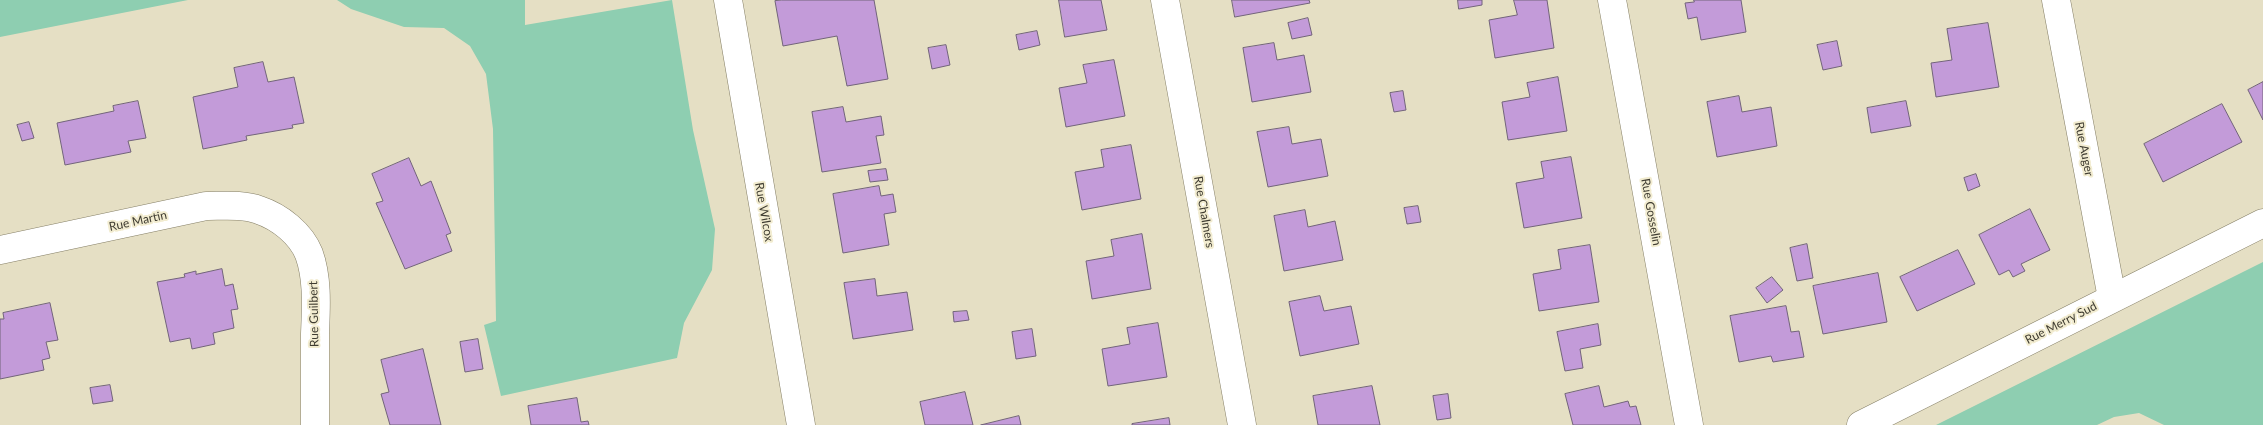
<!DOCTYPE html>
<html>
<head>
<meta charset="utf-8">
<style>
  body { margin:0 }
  canvas { display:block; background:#e5dfc4 }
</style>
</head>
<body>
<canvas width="2263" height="425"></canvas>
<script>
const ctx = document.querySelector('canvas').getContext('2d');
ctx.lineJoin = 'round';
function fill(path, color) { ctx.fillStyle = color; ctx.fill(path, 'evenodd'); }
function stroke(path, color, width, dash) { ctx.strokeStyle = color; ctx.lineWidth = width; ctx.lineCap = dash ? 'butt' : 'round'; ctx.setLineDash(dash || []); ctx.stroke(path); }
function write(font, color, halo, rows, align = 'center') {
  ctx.font = font + ' Lato,sans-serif'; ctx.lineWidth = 4; ctx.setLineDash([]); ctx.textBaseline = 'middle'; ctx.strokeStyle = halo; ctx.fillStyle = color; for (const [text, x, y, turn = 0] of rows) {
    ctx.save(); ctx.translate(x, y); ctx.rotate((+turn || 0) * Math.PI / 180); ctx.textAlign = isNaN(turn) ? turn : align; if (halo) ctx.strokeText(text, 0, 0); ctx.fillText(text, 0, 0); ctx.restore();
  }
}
const green = new Path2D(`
  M0,0H188L0,37Z
  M337,0H525V25L672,0L693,130L715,229L712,270L684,323L677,358L501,396L484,325L496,321L493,129L486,74L470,46L444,28L404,27L351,9Z
  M2263,262V425H2164L2139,413L2114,417L2097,425H1936Z`);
const building = new Path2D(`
  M782,0H874L888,79L847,86L837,36L783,46L775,1Z
  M1059,0H1101L1107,30L1065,37Z
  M1232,0H1309L1310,3L1235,17Z
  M1458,0H1482V5L1459,9Z
  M1514,0H1547L1554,48L1495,58L1489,20L1517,15Z
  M1694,0H1741L1746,32L1701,40L1697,17L1688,19L1685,3L1694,2Z
  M1308,18L1312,35L1292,39L1288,23Z
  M1988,23L1999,87L1936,97L1931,63L1952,60L1947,29Z
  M1037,31L1040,45L1019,50L1016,35Z
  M1837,41L1842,66L1823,70L1817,45Z
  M1274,43L1277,60L1304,55L1311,92L1252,102L1243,48Z
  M946,45L950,65L932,69L928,48Z
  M1114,60L1125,116L1066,127L1059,88L1087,83L1083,65Z
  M263,62L268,82L294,77L304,123L292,125L293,128L246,136L247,140L203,149L193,97L238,87L234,68Z
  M1558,77L1567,131L1508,140L1502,102L1530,97L1527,83Z
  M2263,82V120L2248,90Z
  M1403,91L1406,110L1394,112L1390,93Z
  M1739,96L1742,112L1771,107L1777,146L1717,157L1707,102Z
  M138,101L146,138L128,141L131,152L65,165L57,123L114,111L113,106Z
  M1906,101L1911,126L1871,133L1867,108Z
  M2222,104L2242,142L2163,182L2144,144Z
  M843,107L846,122L881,116L884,135L876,136L881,163L822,172L812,112Z
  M29,122L34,138L22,141L17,125Z
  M1289,127L1292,144L1321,139L1328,176L1268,187L1257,132Z
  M1131,145L1141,199L1082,210L1075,172L1104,167L1101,150Z
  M1571,157L1582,218L1524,228L1516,183L1544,178L1541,162Z
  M409,158L421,186L431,181L451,233L446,235L452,251L405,269L376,203L383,201L372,174Z
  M886,169L888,180L870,182L868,171Z
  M1976,174L1980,186L1968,191L1964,178Z
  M879,186L881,196L893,194L896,212L884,214L889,245L843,253L833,194Z
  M1418,206L1421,222L1407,224L1404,208Z
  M2030,209L2050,250L2021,264L2025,271L2013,277L2009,270L1999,275L1979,235Z
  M1305,210L1308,227L1335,221L1343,260L1284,271L1274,216Z
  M1142,234L1151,289L1092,299L1086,261L1114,256L1111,240Z
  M1807,244L1813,278L1797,281L1790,248Z
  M1590,245L1599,302L1539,311L1533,274L1561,269L1558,250Z
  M1958,250L1975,284L1917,311L1900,277Z
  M222,269L225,286L233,284L238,309L231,310L234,328L213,333L215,344L192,349L190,338L170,342L157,282L185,277L184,274L196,271V274Z
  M1878,273L1887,322L1823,334L1813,286Z
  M1772,277L1783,290L1767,303L1756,288Z
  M875,279L877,296L907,292L913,330L853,339L844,283Z
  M1320,296L1324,311L1351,306L1359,344L1300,356L1289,302Z
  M50,303L58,340L46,342L50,358L42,360L44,370L0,379V319H4L3,313Z
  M1786,306L1791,332L1799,331L1804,357L1773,362L1771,356L1739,362L1730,316Z
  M967,311L969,320L954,322L953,312Z
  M1158,323L1167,377L1108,386L1102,349L1130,344L1127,328Z
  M1598,324L1601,345L1580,349L1583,368L1565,371L1557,332Z
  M1032,329L1036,356L1016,359L1012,332Z
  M478,339L483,369L465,372L460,342Z
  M423,349L441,425H390L381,394L389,392L381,360Z
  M110,385L113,401L93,404L90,388Z
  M1372,386L1380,425H1318L1313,396Z
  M1599,386L1604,407L1628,401L1630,407L1636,406L1641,425H1573L1565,394Z
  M965,392L973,425H925L920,402Z
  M1448,394L1451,418L1437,420L1433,396Z
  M577,398L581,422L588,421L589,425H531L528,406Z
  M1019,416L1021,425H981Z
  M1169,418L1170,425H1132V424Z`);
const street = new Path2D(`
  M728,0L801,425
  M1165,0L1242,425
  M1612,0L1689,425
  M2056,0L2112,298
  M0,250L206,206C224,206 243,204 259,210C280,217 301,234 309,254C318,279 316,308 315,334C315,364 315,395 315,425`);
const secondary = new Path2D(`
  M1861,425L2263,223`);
const streetNames = [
  ["Rue Auger",2084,149,79],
  ["Rue Wilcox",764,212,80],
  ["Rue Chalmers",1204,212,80],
  ["Rue Gosselin",1651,212,80],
  ["Rue Martin",138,221,-12],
  ["Rue Guilbert",314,314,-91],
  ["Rue Merry Sud",2061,323,-27]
];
fill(green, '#8eceb1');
fill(building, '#c39bd9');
stroke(building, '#72647a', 1);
stroke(street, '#857f66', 29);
stroke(secondary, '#857f66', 29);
stroke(street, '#fff', 28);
stroke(secondary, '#fff', 28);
write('12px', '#3f3c31', '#f2ecd0', streetNames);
</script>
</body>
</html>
